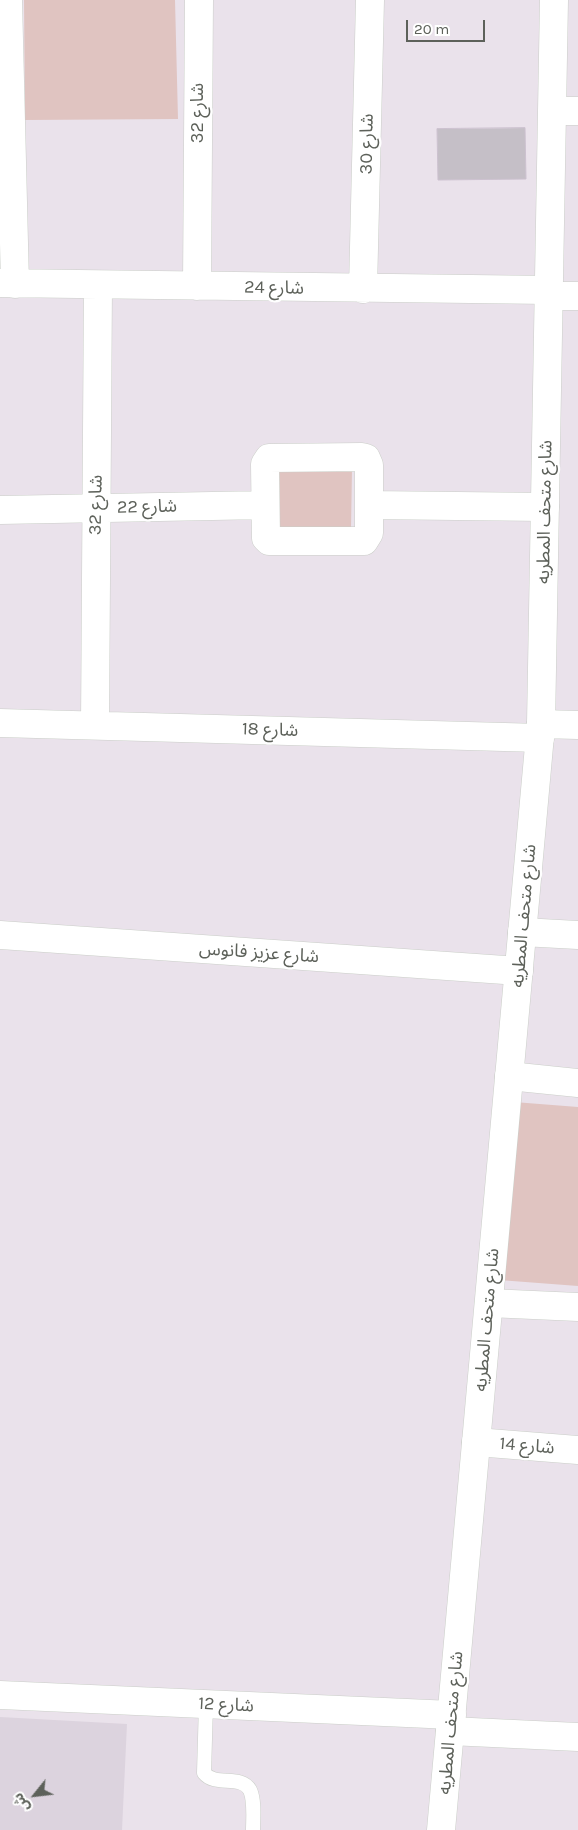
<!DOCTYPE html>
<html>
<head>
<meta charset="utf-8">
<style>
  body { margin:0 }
  #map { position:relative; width:578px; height:1830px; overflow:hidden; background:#eae2eb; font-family:Karla,"Noto Sans Arabic",sans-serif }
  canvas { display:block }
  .north { position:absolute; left:10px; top:1770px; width:50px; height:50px; -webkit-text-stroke:4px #fff; paint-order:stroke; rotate:241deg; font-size:14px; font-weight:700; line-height:20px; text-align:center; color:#5d615a }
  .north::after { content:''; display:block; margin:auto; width:18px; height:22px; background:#5d615a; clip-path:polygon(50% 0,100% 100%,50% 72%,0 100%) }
  .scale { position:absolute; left:406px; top:20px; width:79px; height:22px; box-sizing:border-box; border:2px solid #5d615a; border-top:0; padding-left:6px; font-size:15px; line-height:18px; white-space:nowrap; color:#5d615a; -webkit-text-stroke:4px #fff; paint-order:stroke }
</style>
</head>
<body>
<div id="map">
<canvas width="578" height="1830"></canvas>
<div class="north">ش</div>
<div class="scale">20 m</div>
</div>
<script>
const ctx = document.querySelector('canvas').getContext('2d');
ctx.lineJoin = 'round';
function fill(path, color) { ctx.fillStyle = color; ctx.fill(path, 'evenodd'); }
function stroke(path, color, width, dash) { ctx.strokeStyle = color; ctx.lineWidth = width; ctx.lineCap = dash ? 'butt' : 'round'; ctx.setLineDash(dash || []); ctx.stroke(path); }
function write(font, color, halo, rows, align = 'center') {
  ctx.font = font + ' Karla,"Noto Sans Arabic",sans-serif'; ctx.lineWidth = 4.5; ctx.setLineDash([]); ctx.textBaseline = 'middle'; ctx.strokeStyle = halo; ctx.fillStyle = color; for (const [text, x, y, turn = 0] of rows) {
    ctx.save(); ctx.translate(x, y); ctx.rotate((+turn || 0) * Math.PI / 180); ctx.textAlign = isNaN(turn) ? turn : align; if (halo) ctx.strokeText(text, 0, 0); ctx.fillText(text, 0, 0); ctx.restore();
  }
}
const education = new Path2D(`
  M0,1717L127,1724L122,1830H0Z`);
const green = new Path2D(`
  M24,0H175L178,119L25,120Z
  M270,466L352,469L351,529L273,532Z
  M514,1102L578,1107V1286L499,1280Z`);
const building = new Path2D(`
  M525,128L526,179L438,180L437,129Z`);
const service = new Path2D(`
  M206,1704L204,1773C215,1787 241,1774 250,1790C255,1801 253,1819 253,1830`);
const minor = new Path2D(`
  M8,0L15,284
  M553,111H578
  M0,283L549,290
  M197,286L199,0
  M363,289L370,0
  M549,296H578
  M362,457L366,458L369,465V533L364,541H269L266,538L265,464L269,458Z
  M369,505L545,507
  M0,510L265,505
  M0,723L540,738
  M541,724L578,725
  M95,725L98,285
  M522,932L578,935
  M0,935L519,971
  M509,1076L578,1083
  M489,1303L578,1307
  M476,1442L578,1450
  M0,1695L452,1715
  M450,1731L578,1737`);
const tertiary = new Path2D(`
  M441,1830L541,724L554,0`);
const streetNames = [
  ["شارع 32",198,113,-90],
  ["شارع 30",367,144,-89],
  ["شارع 24",274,288,1],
  ["شارع 32",96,505,-89],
  ["شارع 22",147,507,-1],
  ["شارع متحف المطريه",545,512,-89],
  ["شارع 18",270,730,2],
  ["شارع متحف المطريه",524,916,-85],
  ["شارع عزيز فانوس",259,953,4],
  ["شارع متحف المطريه",487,1320,-85],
  ["شارع 14",527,1446,5],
  ["شارع 12",226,1705,3],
  ["شارع متحف المطريه",451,1723,-85]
];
fill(education, '#dcd3de');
fill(green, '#e0c4c1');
fill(building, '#c5bfc7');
stroke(building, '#ccc1cf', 1);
stroke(service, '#cacec8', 15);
stroke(minor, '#cacec8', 29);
stroke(tertiary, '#cacec8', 29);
stroke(service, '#fff', 14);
stroke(minor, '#fff', 28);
stroke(tertiary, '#fff', 28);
write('18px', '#5d615a', '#fff', streetNames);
</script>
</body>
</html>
